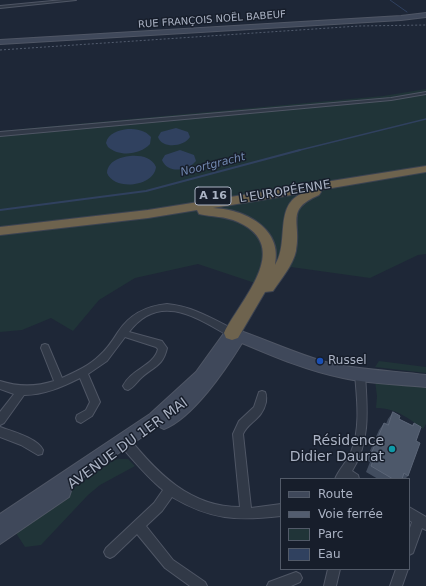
<!DOCTYPE html>
<html>
<head>
<meta charset="utf-8">
<style>
  body { margin:0 }
  #map { position:relative; width:426px; height:586px; overflow:hidden; background:#1e2737; font-family:"DejaVu Sans",sans-serif }
  canvas { display:block }
  .legend { position:absolute; left:280px; top:478px; width:130px; height:92px; box-sizing:border-box; background:#171e2b; border:1px solid #525a68; margin:0; padding:5px 7px; list-style:none; font-size:12px; color:#abb3c4 }
  .legend li { display:flex; align-items:center; gap:8px; height:20px }
  .legend b { width:20px; border:1px solid #525a68 }
</style>
</head>
<body>
<div id="map">
<canvas width="426" height="586"></canvas>
<ul class="legend">
<li><b style="height:5px;background:#3f485a"></b>Route</li>
<li><b style="height:5px;background:#535d6f"></b>Voie ferrée</li>
<li><b style="height:11px;background:#203438"></b>Parc</li>
<li><b style="height:11px;background:#30415f"></b>Eau</li>
</ul>
</div>
<script>
const ctx = document.querySelector('canvas').getContext('2d');
ctx.lineJoin = 'round';
function fill(path, color) { ctx.fillStyle = color; ctx.fill(path, 'evenodd'); }
function stroke(path, color, width, dash) { ctx.strokeStyle = color; ctx.lineWidth = width; ctx.lineCap = dash ? 'butt' : 'round'; ctx.setLineDash(dash || []); ctx.stroke(path); }
function write(font, color, halo, rows, align = 'center') {
  ctx.font = font + ' "DejaVu Sans",sans-serif'; ctx.lineWidth = 3; ctx.setLineDash([]); ctx.textBaseline = 'middle'; ctx.strokeStyle = halo; ctx.fillStyle = color; for (const [text, x, y, turn = 0] of rows) {
    ctx.save(); ctx.translate(x, y); ctx.rotate((+turn || 0) * Math.PI / 180); ctx.textAlign = isNaN(turn) ? turn : align; if (halo) ctx.strokeText(text, 0, 0); ctx.fillText(text, 0, 0); ctx.restore();
  }
}
const green = new Path2D(`
  M426,89V254L418,255L370,278L291,267L273,289L198,264L135,278L99,300L73,331L51,318L22,330L0,332V131L383,96Z
  M379,361L426,367V373L375,367Z
  M375,381L426,386V424L423,429C408,418 396,408 376,408L377,396Z
  M119,459H128L135,466L100,485L88,495L41,545L25,547L14,530L114,460Z`);
const water = new Path2D(`
  M176,128L188,132L190,137C184,147 162,149 158,137L161,132Z
  M128,129C137,129 145,130 151,137L150,144C140,155 119,157 108,147L106,143C108,133 119,130 128,129Z
  M180,150L194,155L196,161L193,164C184,171 167,173 162,160L165,155Z
  M130,156C140,155 152,157 156,167C154,187 114,191 107,173C108,161 120,157 130,156Z`);
const streamFar2 = new Path2D(`
  M390,0L407,12`);
const streamFar1 = new Path2D(`
  M296,151L426,119`);
const stream = new Path2D(`
  M0,210L146,191L300,150`);
const street = new Path2D(`
  M63,0H76L0,8V6Z
  M426,92V94L391,100L0,136V132L391,98Z
  M167,304C192,306 213,319 235,330L236,333L235,336L232,337L229,336C196,317 159,292 129,332L162,341L167,348C163,367 152,367 140,379C136,383 133,388 128,390L125,389L123,386C131,369 154,366 158,349L156,347L125,337L107,361L88,374L100,402L92,416L81,423L77,421L76,418L77,415L86,410L90,402L80,378C62,387 44,395 24,395L4,423L0,425V412L14,394L0,389V381C19,387 35,387 54,381L41,348L42,345L45,344L48,345L62,378C75,372 89,366 99,356C107,349 113,340 118,332C130,314 146,306 167,304Z
  M360,370L363,371L365,374C367,408 371,441 352,471L358,475L359,479H335C339,469 347,462 351,452C361,428 357,399 355,374L357,371Z
  M262,391L265,392C267,396 266,398 266,402C262,420 249,421 243,434L251,508L281,504V516C237,521 211,520 172,497L162,511L146,526L173,560L205,582L207,586H190L165,568L137,534L114,556L110,558L106,556L104,552L106,548L154,503L163,490C147,477 134,461 120,445L119,441L120,437L124,436L128,437C157,473 190,507 240,507L233,434L239,421L254,407L259,392Z
  M0,427C11,431 38,438 43,450L42,454L38,455L21,445L0,437Z
  M409,507L426,517V530L422,528L413,553L409,555V531L412,522L409,520Z
  M328,569H340L336,586H324Z
  M396,569H408L402,586H390Z
  M296,572L300,574L302,578L300,582L291,586H267L269,582Z`);
const secondary = new Path2D(`
  M426,13V17L401,20L0,44V40L401,16Z
  M232,328C265,339 296,354 329,363C361,370 394,371 426,375V387C399,384 371,384 343,378C308,371 275,357 242,343C226,369 193,418 164,429L158,426L69,487L71,491L69,497L0,544V514L150,414L196,372L227,329Z`);
const highway = new Path2D(`
  M426,166V172L320,190L321,192L319,195C284,210 302,222 296,251C293,265 281,279 273,291L265,292L238,338L232,340L226,338L224,333C240,300 294,247 238,222C225,216 212,217 199,214L197,210L148,218L0,235V227L148,210ZM303,193C273,205 290,242 275,265C283,228 244,209 213,208Z`);
const rail = new Path2D(`
  M0,50L359,26L426,25`);
const wall = new Path2D(`
  M393,412L399,419L412,425L414,423L416,441L408,476L405,479H378L366,472L370,462L366,460L379,430L384,423L386,424L388,419Z`);
const building = new Path2D(`
  M393,412L400,416L399,419L413,426L414,423L421,427L416,441L420,443L408,476L404,473L402,479H393L371,466L375,456L371,454L384,423L388,425Z`);
const markers = [
  [320,361,4,"#1a4fb4"],
  [392,449,4,"#0f9aa8"]
];
const farStreetnames = [
  ["RUE FRANÇOIS NOËL BABEUF",212,20,-4]
];
const farWaternames = [
  ["Noortgracht",213,165,-14]
];
const shields = [
  [213,196,36]
];
const shieldNames = [
  ["A 16",213,196]
];
const streetNames = [
  ["L'EUROPÉENNE",285,192,-9]
];
const poiNames = [
  ["Russel",328,361]
];
const nearPoinames = [
  ["Résidence",384,441],
  ["Didier Daurat",384,457]
];
const nearStreetnames = [
  ["AVENUE DU 1ER MAI",128,444,-36]
];
fill(green, '#203438');
fill(water, '#30415f');
stroke(streamFar2, '#30415f', 1);
stroke(streamFar1, '#30415f', 1.5);
stroke(stream, '#30415f', 2);
stroke(street, '#4f5665', 2);
stroke(secondary, '#4f5665', 2);
stroke(highway, '#3c4351', 2);
fill(street, '#313947');
fill(secondary, '#3f485a');
fill(highway, '#6e634e');
stroke(rail, '#535d6f', 1, [2, 2]);
fill(wall, '#424d5f');
fill(building, '#4d586a');
stroke(building, '#5c6678', 1);
for (const [x, y, r, color] of markers) { const dot = new Path2D(); dot.arc(x, y, r, 0, 2 * Math.PI); ctx.fillStyle = color; ctx.fill(dot); stroke(dot, '#171e2b', 1.5); }
write('10px', '#abb3c4', '#171e2b', farStreetnames);
write('italic 11px', '#7188af', '#171e2b', farWaternames);
for (const [x, y, w] of shields) { const box = new Path2D(); box.roundRect(x - w / 2, y - 9, w, 18, 3); ctx.fillStyle = '#171e2b'; ctx.fill(box); stroke(box, '#abb3c4', 1); }
write('bold 11px', '#abb3c4', null, shieldNames);
write('12px', '#abb3c4', '#171e2b', streetNames);
write('12px', '#abb3c4', '#171e2b', poiNames, 'left');
write('14px', '#abb3c4', '#171e2b', nearPoinames, 'right');
write('14px', '#abb3c4', '#171e2b', nearStreetnames);
</script>
</body>
</html>
